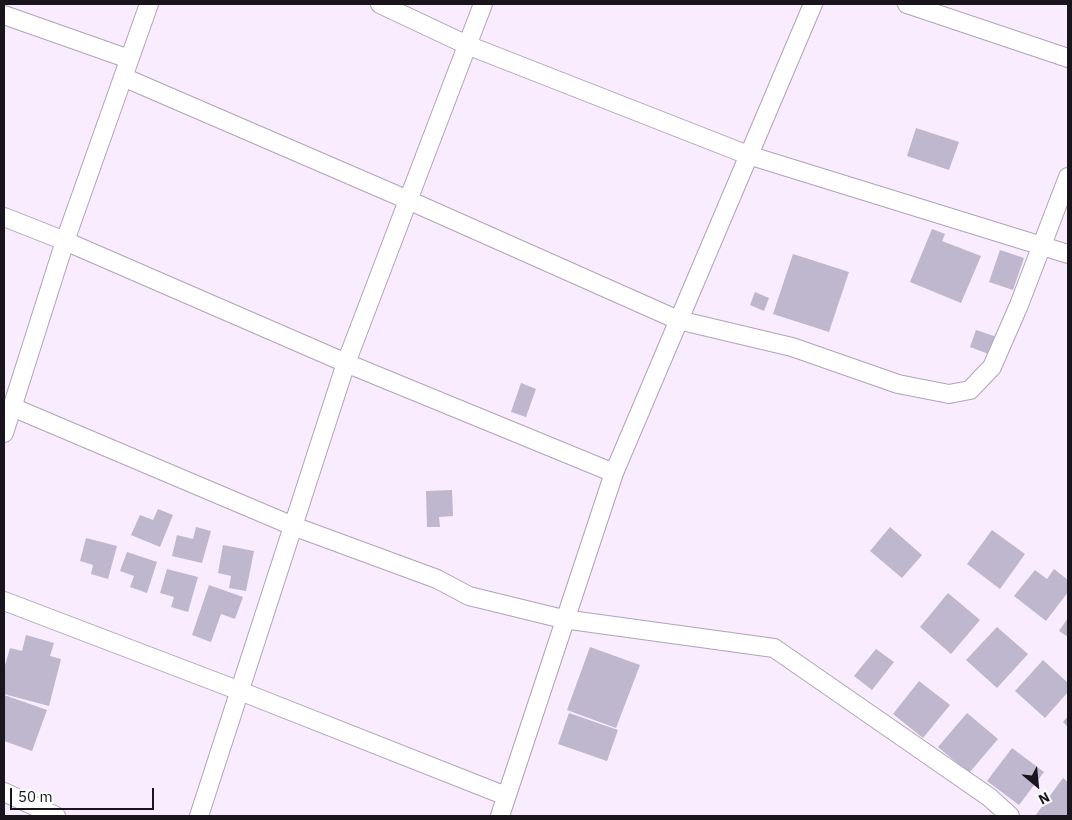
<!DOCTYPE html>
<html>
<head>
<meta charset="utf-8">
<style>
  body { margin:0 }
  #map { position:relative; width:1072px; height:820px; overflow:hidden; background:#f8ecfe; font-family:"IBM Plex Sans",sans-serif }
  canvas { display:block }
  .frame { position:absolute; inset:0; border:5px solid #1a141c; pointer-events:none }
  .north { position:absolute; left:1012px; top:760px; width:50px; height:50px; -webkit-text-stroke:4px #fefefe; paint-order:stroke; rotate:152deg; font-size:14px; font-weight:700; line-height:20px; text-align:center; color:#1a141c }
  .north::after { content:''; display:block; margin:auto; width:18px; height:22px; background:#1a141c; clip-path:polygon(50% 0,100% 100%,50% 72%,0 100%) }
  .scale { position:absolute; left:10px; top:788px; width:144px; height:22px; box-sizing:border-box; border:2px solid #1a141c; border-top:0; padding-left:6px; font-size:15px; line-height:18px; white-space:nowrap; color:#1a141c; -webkit-text-stroke:4px #fefefe; paint-order:stroke }
</style>
</head>
<body>
<div id="map">
<canvas width="1072" height="820"></canvas>
<div class="frame"></div>
<div class="north">N</div>
<div class="scale">50 m</div>
</div>
<script>
const ctx = document.querySelector('canvas').getContext('2d');
ctx.lineJoin = 'round';
function fill(path, color) { ctx.fillStyle = color; ctx.fill(path, 'evenodd'); }
function stroke(path, color, width, dash) { ctx.strokeStyle = color; ctx.lineWidth = width; ctx.lineCap = dash ? 'butt' : 'round'; ctx.setLineDash(dash || []); ctx.stroke(path); }
const building = new Path2D(`
  M916,128L959,142L949,170L907,156Z
  M932,229L945,234L942,241L981,256L961,303L910,282Z
  M1000,250L1024,258L1013,290L989,282Z
  M793,254L849,272L829,332L773,314Z
  M755,292L769,298L764,311L750,305Z
  M976,330L997,337L991,355L970,347Z
  M521,383L536,389L526,417L511,412Z
  M452,490L453,516L439,517L440,527H427L426,491Z
  M158,509L173,515L160,547L131,535L140,515L153,520Z
  M196,527L211,531L202,563L172,556L177,535L193,539Z
  M890,527L922,555L902,578L870,551Z
  M992,530L1025,554L1000,589L967,564Z
  M86,538L117,546L108,579L91,574L93,565L80,561Z
  M223,545L254,551L246,591L229,588L231,576L218,573Z
  M127,552L157,562L147,593L130,587L134,576L120,571Z
  M167,569L198,577L188,612L171,607L174,597L160,593Z
  M1054,569L1068,580V592L1046,621L1014,596L1035,570L1047,579Z
  M209,585L243,597L235,619L221,614L211,642L192,635Z
  M948,593L980,620L951,654L920,627Z
  M1068,618V637L1059,631Z
  M997,627L1028,654L997,688L966,660Z
  M26,635L54,643L50,656L61,659L49,706L4,694V669L10,648L22,651Z
  M590,647L640,665L616,728L567,710Z
  M876,649L894,662L872,690L854,676Z
  M1043,660L1068,683V692L1045,718L1015,691Z
  M919,681L950,705L923,738L893,714Z
  M4,695L47,710L32,751L4,741Z
  M569,713L618,730L607,761L558,744Z
  M967,713L998,739L969,773L938,747Z
  M1068,716V727L1063,722Z
  M1012,748L1044,772L1019,805L987,781Z
  M1063,778L1068,782V816H1035Z`);
const minor = new Path2D(`
  M380,4L467,45L748,155L1068,254
  M907,4L1068,58
  M4,15L129,59
  M123,77L408,200L678,320L792,347L898,384L949,394L970,390L992,367L1019,305L1068,177
  M4,217L65,241L346,363L614,473
  M12,407L293,526L437,579L469,596L563,619L774,648L989,797L1010,816
  M4,433L65,241L149,4
  M4,601L240,691L506,796
  M4,792L56,816
  M199,816L346,363L483,4
  M500,816L614,473L813,4`);
fill(building, '#beb7ce');
stroke(minor, '#b1a3b8', 20);
stroke(minor, '#fff', 18);
</script>
</body>
</html>
